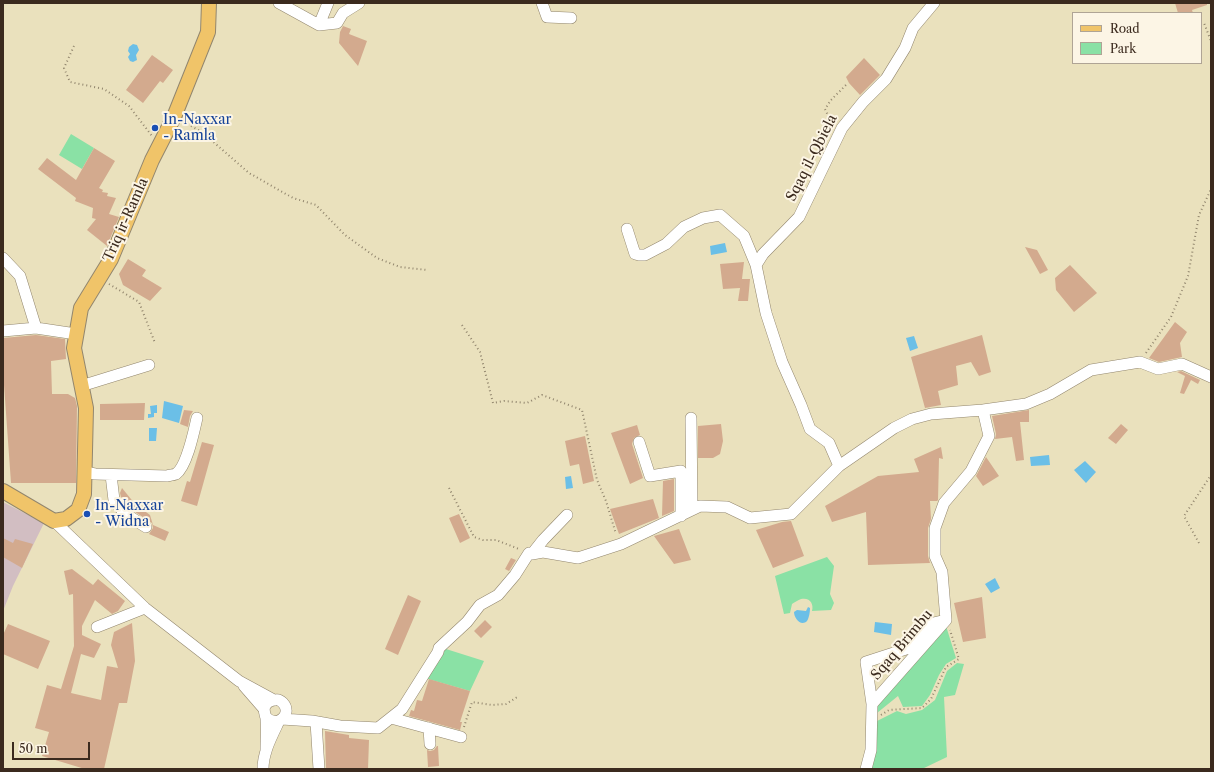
<!DOCTYPE html>
<html>
<head>
<meta charset="utf-8">
<style>
  body { margin:0 }
  #map { position:relative; width:1214px; height:772px; overflow:hidden; background:#eae1bd; font-family:"Libre Caslon Text",serif }
  canvas { display:block }
  .frame { position:absolute; inset:0; border:4px solid #3b2a1e; pointer-events:none }
  .legend { position:absolute; left:1072px; top:12px; width:130px; height:52px; box-sizing:border-box; background:#fcf5e5; border:1px solid #afa495; margin:0; padding:5px 7px; list-style:none; font-size:12px; color:#3b2a1e }
  .legend li { display:flex; align-items:center; gap:8px; height:20px }
  .legend b { width:20px; border:1px solid #afa495 }
  .scale { position:absolute; left:12px; top:742px; width:78px; height:18px; box-sizing:border-box; border:2px solid #3b2a1e; border-top:0; padding-left:5px; font-size:12px; line-height:14px; white-space:nowrap; color:#3b2a1e; -webkit-text-stroke:3px #fcf5e5; paint-order:stroke }
</style>
</head>
<body>
<div id="map">
<canvas width="1214" height="772"></canvas>
<div class="frame"></div>
<ul class="legend">
<li><b style="height:5px;background:#f0c469"></b>Road</li>
<li><b style="height:11px;background:#8ae1a5"></b>Park</li>
</ul>
<div class="scale">50 m</div>
</div>
<script>
const ctx = document.querySelector('canvas').getContext('2d');
ctx.lineJoin = 'round';
function fill(path, color) { ctx.fillStyle = color; ctx.fill(path, 'evenodd'); }
function stroke(path, color, width, dash) { ctx.strokeStyle = color; ctx.lineWidth = width; ctx.lineCap = dash ? 'butt' : 'round'; ctx.setLineDash(dash || []); ctx.stroke(path); }
function write(font, color, halo, rows, align = 'center') {
  ctx.font = font + ' "Libre Caslon Text",serif'; ctx.lineWidth = 4; ctx.setLineDash([]); ctx.textBaseline = 'middle'; ctx.strokeStyle = halo; ctx.fillStyle = color; for (const [text, x, y, turn = 0] of rows) {
    ctx.save(); ctx.translate(x, y); ctx.rotate((+turn || 0) * Math.PI / 180); ctx.textAlign = isNaN(turn) ? turn : align; if (halo) ctx.strokeText(text, 0, 0); ctx.fillText(text, 0, 0); ctx.restore();
  }
}
const industrial = new Path2D(`
  M3,502L44,523L13,586L3,611Z`);
const green = new Path2D(`
  M71,134L94,148L82,169L59,155Z
  M827,557L834,566L830,594L834,603L831,610L812,611C814,604 810,597 801,599C798,600 795,602 792,604L790,613L784,614L775,576Z
  M946,626L956,658L946,664L939,675L930,695L922,706L903,707L898,696L877,713L875,710L888,691Z
  M446,649L484,661L470,691L428,679L424,676L434,663L439,662L440,655Z
  M957,663L964,664L955,695L944,697L947,757L922,769H870L877,721L897,711L906,714L922,710L935,700L947,671Z`);
const water = new Path2D(`
  M133,44L137,45L139,50L136,55L137,60L133,62L130,61L128,57L130,54L128,51L129,47Z
  M725,243L727,252L711,255L710,246Z
  M914,336L918,348L910,351L906,338Z
  M164,401L183,406L179,423L162,418Z
  M157,405V413H154V417L148,418V414H151L150,406Z
  M149,428H157L156,441H149Z
  M1049,455L1050,465L1031,466L1030,457Z
  M1085,461L1096,472L1086,483L1074,470Z
  M571,476L573,488L566,489L565,477Z
  M995,578L1000,588L991,593L985,584Z
  M808,607L810,608C810,612 809,618 807,621C801,627 794,618 794,612L797,610L806,611Z
  M875,622L892,624L891,635L874,632Z`);
const building = new Path2D(`
  M1175,3H1207V5L1192,10L1193,13H1178Z
  M343,26L351,29L349,34L367,41L358,66L339,43L340,32Z
  M152,55L173,70L163,83L160,81L143,103L126,90Z
  M864,58L880,75L860,95L849,83L846,77Z
  M94,148L115,161L99,188L103,190L102,192L108,193L107,196L116,198L109,214L119,217L107,246L87,230L96,219L92,218L93,208L75,201L76,198L38,169L47,158L76,180Z
  M1025,247L1037,250L1048,270L1040,274Z
  M128,259L146,270L142,276L162,288L150,301L123,285L119,274Z
  M744,262L742,279H750L748,301H738L740,288L723,289L720,264Z
  M1070,265L1097,293L1074,312L1056,290L1055,278Z
  M1175,322L1187,332L1180,343L1182,357L1159,362L1149,358Z
  M36,335L65,339L66,359L51,361L52,394H68L75,398L77,406L76,483H11L3,371V338Z
  M982,335L991,372L979,376L971,362L956,366L958,385L938,391L941,405L925,408L911,357Z
  M1181,371L1200,380L1198,384L1191,380L1184,394L1180,393L1185,376L1177,372Z
  M145,403L144,420H100V404Z
  M184,410L193,411L190,416L188,427L180,424Z
  M1029,410V422H1020L1024,460L1016,461L1012,437L995,439L996,434L992,416Z
  M721,424L723,441L720,454L713,458H698V426Z
  M1121,424L1128,430L1116,444L1108,438Z
  M637,425L640,435L634,438L632,444L643,478L630,484L611,433Z
  M585,436L594,481L583,484L579,464L570,466L565,441Z
  M202,442L214,445L197,506L181,501L187,481L190,482Z
  M941,447L943,459L939,458L938,500L937,501H930L931,519L928,528V556L930,563L868,565L866,512L832,522L825,506L878,476L919,472L914,459Z
  M986,457L999,476L983,486L976,476Z
  M674,479V511L662,516L663,481Z
  M122,488L135,504L150,515L153,525L169,532L165,541L149,534L153,528L152,523L129,508L121,497L120,493Z
  M653,499L659,518L619,534L610,509Z
  M459,514L470,538L460,543L449,518Z
  M791,521L804,556L773,568L756,530L782,522Z
  M679,529L691,560L674,564L654,536Z
  M3,538L13,543L15,539L33,544L22,568L3,557Z
  M511,558L516,560L509,571L505,569Z
  M72,569L93,585L98,579L125,601L118,611L112,614L95,600L82,626V635L101,644L94,658L81,654L71,693L101,700L107,666L118,668L111,645L114,632L132,623L135,661L127,703H119L104,769H85L42,756L49,732L35,728L47,685L61,689L74,646L73,594L69,595L64,571Z
  M408,595L421,601L398,655L385,649Z
  M982,597L986,638L963,642L954,603Z
  M485,620L492,627L481,638L474,631Z
  M8,624L50,641L38,669L3,654V635Z
  M429,679L470,691L460,722H462L460,730L409,716L411,710L414,711L417,700L422,701Z
  M325,731L349,735V738L369,740L368,769H326Z
  M437,746H438L439,766L428,767L427,750L430,751L434,750Z`);
const path = new Path2D(`
  M1201,23H1204L1211,41
  M74,46L64,68L70,82L104,89L129,106L152,136
  M184,122L202,132L249,173L293,198L316,205L345,235L377,258L400,267L427,270
  M834,123L830,120L825,109L831,100L847,84
  M109,284L139,302L155,343
  M462,325L480,352L493,403L504,401L527,403L542,395L582,410L597,480L606,501L616,534
  M1146,353L1171,317L1188,276L1199,215L1211,189
  M449,488L474,537L483,540H496L519,549
  M1199,543L1184,516L1211,475
  M881,715L889,710L922,708L931,699L946,667L959,659L950,630
  M464,727L472,702L492,705L506,704L519,696`);
const minor = new Path2D(`
  M279,3L319,25L337,23L343,13L359,3
  M542,3L547,17L571,18
  M319,25L328,3
  M627,229L635,254L639,255H645L666,244L684,227L703,218L720,215L744,236L756,265L766,313L782,362L801,405L810,429L829,443L839,466
  M3,258L20,276L36,328
  M756,265L763,254L799,217L842,128L863,102L886,79L905,48L913,28L934,3
  M3,331L36,328L76,334
  M81,386L149,365
  M691,418L692,510
  M639,442L650,476L681,471V516
  M85,472L95,474L167,476C170,475 173,475 176,474C187,466 194,431 197,418
  M111,475L114,500L124,513L146,527
  M54,521L145,608L239,681L274,700
  M532,554L543,540L567,515
  M97,627L145,608
  M244,686L264,709
  M872,704L866,662L906,649L929,624L946,620
  M391,718L461,737
  M282,719L312,721L340,726L378,728L402,709L438,652L439,648L467,622L480,605L498,595L515,575L529,553L532,554L543,552L578,558L621,544L700,506L727,507L750,518L791,514L839,466L894,428L912,419L931,414L983,410L1026,404L1050,394L1091,370L1140,362L1158,369L1182,364L1211,377
  M316,722L319,769
  M429,728L430,744
  M266,752C266,741 267,729 266,718C265,714 263,710 265,706C267,702 271,700 275,700C278,699 281,701 283,703C293,714 277,729 266,717
  M263,769C263,752 272,736 279,721
  M866,769L871,750L872,704L946,620L942,572L935,556V528L944,503L971,471L989,436L983,410`);
const major = new Path2D(`
  M3,491L54,521L66,519L78,510L84,494L86,408L74,348L81,308L111,259L152,160L174,117L208,32L209,3`);
const markers = [
  [155,128,4,"#1a4fb4"],
  [87,514,4,"#1a4fb4"]
];
const transitNames = [
  ["In-Naxxar",163,120],
  ["- Ramla",163,136],
  ["In-Naxxar",95,506],
  ["- Widna",95,522]
];
const streetNames = [
  ["Sqaq il-Qbiela",812,158,-63],
  ["Triq ir-Ramla",126,220,-66],
  ["Sqaq Brimbu",902,645,-50]
];
fill(industrial, '#d2bec2');
fill(green, '#8ae1a5');
fill(water, '#6bbfe7');
fill(building, '#d3aa8e');
stroke(minor, '#92866e', 12);
stroke(major, '#92866e', 16);
stroke(path, '#92866e', 2, [1, 3]);
stroke(minor, '#fff', 11);
stroke(major, '#f0c469', 14);
for (const [x, y, r, color] of markers) { const dot = new Path2D(); dot.arc(x, y, r, 0, 2 * Math.PI); ctx.fillStyle = color; ctx.fill(dot); stroke(dot, '#fcf5e5', 1.5); }
write('14px', '#164399', '#fcf5e5', transitNames, 'left');
write('14px', '#3b2a1e', '#fcf5e5', streetNames);
</script>
</body>
</html>
